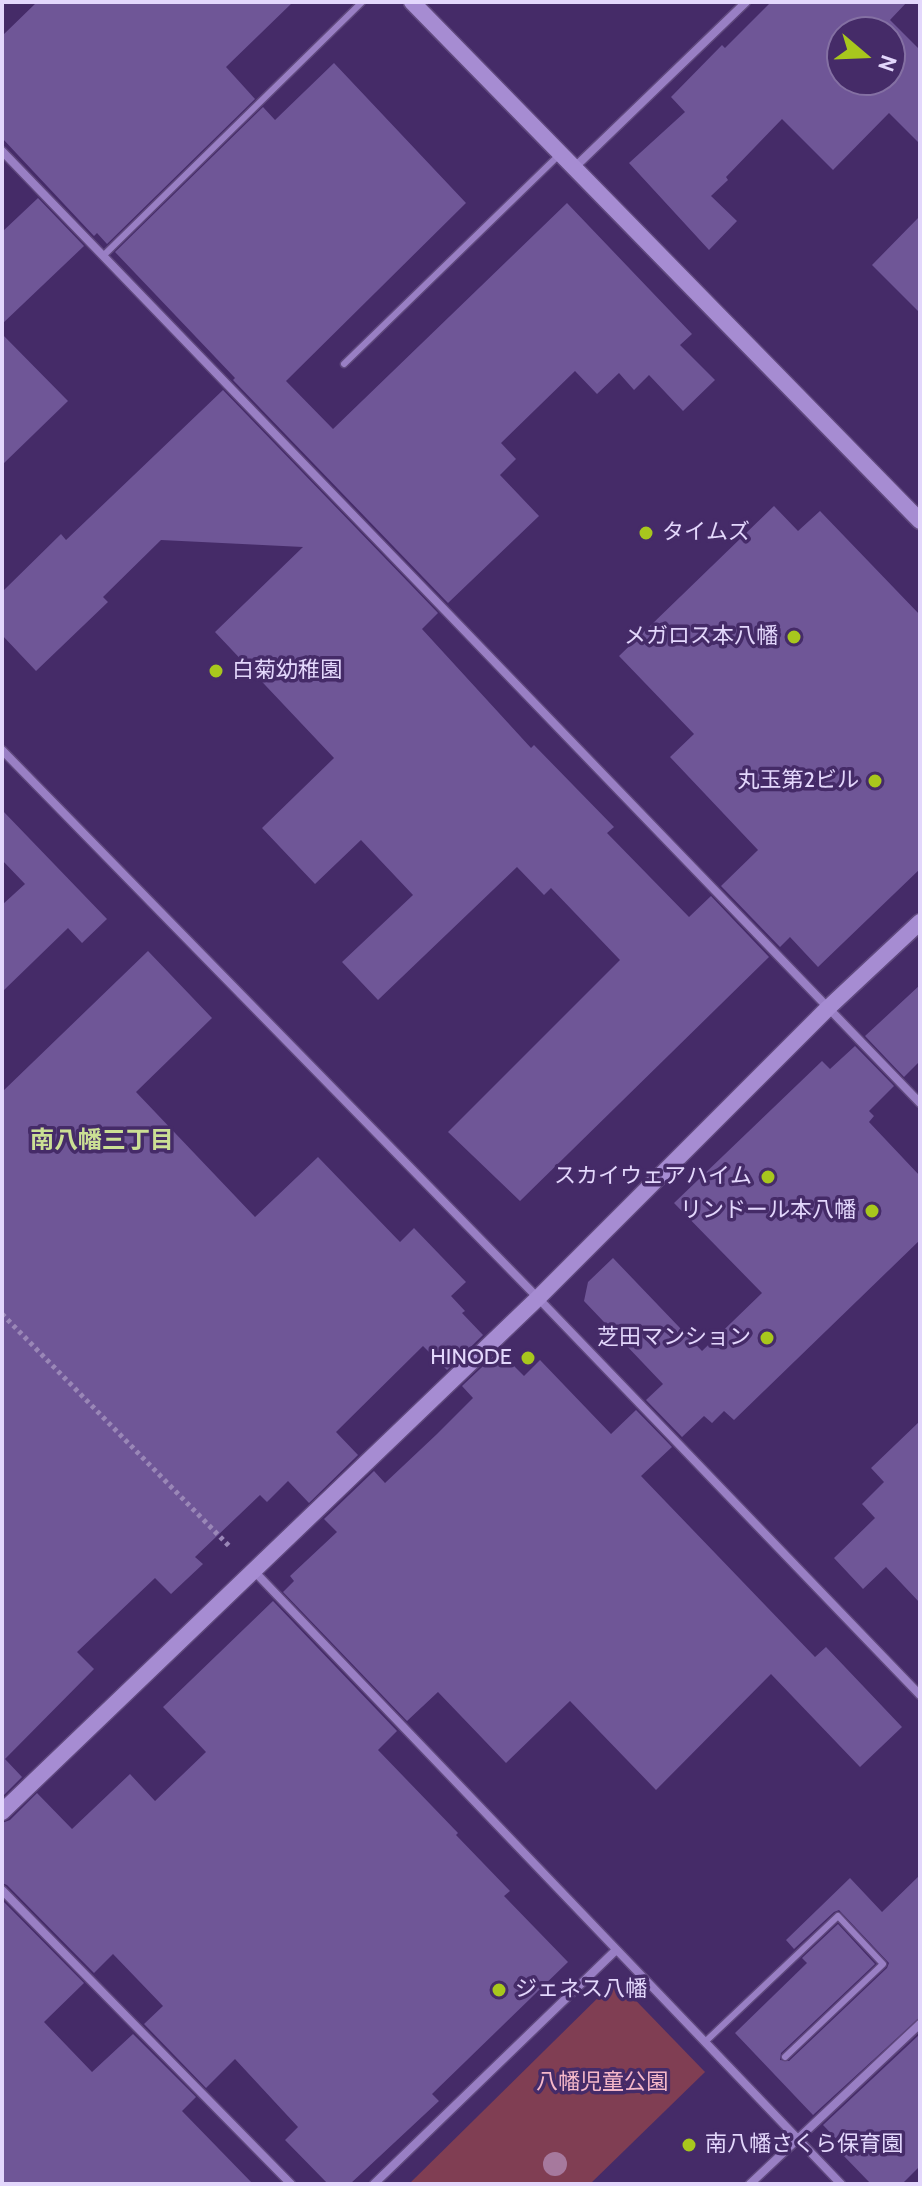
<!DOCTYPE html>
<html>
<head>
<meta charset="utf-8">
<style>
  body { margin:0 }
  #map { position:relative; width:922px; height:2186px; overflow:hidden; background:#452b68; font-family:Cabin,sans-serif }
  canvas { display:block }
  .frame { position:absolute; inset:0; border:4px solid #e3d7fc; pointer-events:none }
  .north { position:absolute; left:826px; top:16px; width:80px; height:80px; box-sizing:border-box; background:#452b68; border:2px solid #8470a3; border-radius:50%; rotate:109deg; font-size:22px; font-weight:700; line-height:32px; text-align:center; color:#e3d7fc }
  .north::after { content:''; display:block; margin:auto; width:28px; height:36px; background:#a8c71d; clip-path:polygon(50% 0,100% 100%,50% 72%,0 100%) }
</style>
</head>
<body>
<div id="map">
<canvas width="922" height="2186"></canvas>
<div class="frame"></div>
<div class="north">N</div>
</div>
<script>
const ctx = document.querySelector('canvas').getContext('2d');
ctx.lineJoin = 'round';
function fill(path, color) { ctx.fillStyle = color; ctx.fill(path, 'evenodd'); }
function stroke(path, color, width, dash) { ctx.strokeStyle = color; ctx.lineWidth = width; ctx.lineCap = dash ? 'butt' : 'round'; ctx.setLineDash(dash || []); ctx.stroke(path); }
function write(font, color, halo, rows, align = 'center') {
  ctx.font = font + ' Cabin,"Noto Sans JP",sans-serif'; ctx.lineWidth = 7; ctx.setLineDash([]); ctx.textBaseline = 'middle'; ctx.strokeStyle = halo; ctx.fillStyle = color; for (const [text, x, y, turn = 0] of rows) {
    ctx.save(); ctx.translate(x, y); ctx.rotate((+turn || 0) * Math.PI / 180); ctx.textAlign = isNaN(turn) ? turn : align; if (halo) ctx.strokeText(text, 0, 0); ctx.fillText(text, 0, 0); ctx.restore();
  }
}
const green = new Path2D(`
  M616,1980L705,2072L590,2184H409Z`);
const building = new Path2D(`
  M37,2H293L226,67L255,99L107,244L97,233L94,236L2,138V36Z
  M771,2H907L890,20L920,50V144L889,113L833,170L782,119L726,177L728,180L711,196L737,221L709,250L629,163L685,112L671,97L722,45L725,48ZM842,32H890V80H842Z
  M334,63L466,203L286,381L333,429L567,203L692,334L680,345L715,380L683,411L649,375L634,390L619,373L597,394L575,371L501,443L516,459L500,475L539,516L448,603L233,380L235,378L115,252L263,107L275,120Z
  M38,198L84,246L2,324V232Z
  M920,216V313L872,265Z
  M2,334L68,401L2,465Z
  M223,390L438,613L422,629L531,748L534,745L614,827L607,833L689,917L711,896L769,957L520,1201L448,1132L620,960L551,888L544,895L517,867L378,1000L342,962L413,895L361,840L315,884L262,828L334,758L215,632L303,547L161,540L103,597L108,602L36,671L2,635V592L61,534L66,540Z
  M774,506L798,531L820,511L920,615V869L818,967L790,937L780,947L721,886L758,850L670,757L694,734L619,656Z
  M2,810L107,919L82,943L68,928L2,992V905L25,884L2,860Z
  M148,951L212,1018L136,1092L255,1217L318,1157L400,1242L414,1228L466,1282L451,1296L465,1311L462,1313L483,1335L447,1370L423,1346L336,1432L358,1455L309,1503L288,1481L267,1502L260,1495L195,1557L203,1564L171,1594L155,1578L77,1652L94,1669L5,1759L22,1777L2,1797V1092Z
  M920,985V1061L904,1077L865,1036Z
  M855,1046L894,1086L869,1111L874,1116L869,1122L920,1176V1240L734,1420L724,1411L712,1423L704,1416L682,1437L646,1400L663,1384L584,1301L588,1282L613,1258L702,1351L762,1293L674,1203L822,1061L830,1069Z
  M499,1351L524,1376L540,1360L611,1434L636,1410L672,1447L641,1476L815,1657L826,1647L902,1727L860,1767L771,1674L656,1790L570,1701L506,1763L438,1692L407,1721L283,1592L294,1581L290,1576L337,1532L324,1519L374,1471L385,1483L437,1434L473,1398L462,1386Z
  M920,1421V1603L886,1567L863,1589L834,1558L875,1518L862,1504L884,1482L871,1468Z
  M273,1601L397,1731L378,1750L458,1833L456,1835L510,1891L504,1896L568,1962L432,2094L439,2101L350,2184H328L285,2140L298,2127L235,2059L206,2088L144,2024L163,2006L113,1954L94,1973L7,1885L2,1883V1823L10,1820L37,1793L72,1829L130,1774L155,1801L206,1752L163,1707Z
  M920,1875V2017L813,2115L735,2033L807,1963L802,1958L838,1924L875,1964L781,2053L780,2060L789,2061L887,1968L889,1963L839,1910L834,1912L794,1949L786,1940L850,1878L882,1912Z
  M2,1900L84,1983L44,2022L92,2072L133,2034L196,2097L182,2111L253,2184H2Z
  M920,2034V2166L902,2184H871L840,2152L844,2147L823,2125Z`);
const path = new Path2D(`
  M2,1314L231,1548`);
const lane = new Path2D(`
  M103,256L362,2
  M344,364L558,156
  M705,2042L838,1916L883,1964L785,2057`);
const street = new Path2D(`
  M2,151L920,1103
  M575,167L746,2
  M2,750L538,1298L920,1695
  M254,1571L841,2184
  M2,1890L291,2184
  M374,2184L615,1951
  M750,2184L920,2024`);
const secondary = new Path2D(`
  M412,2L920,521
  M2,1812L538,1298L828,1008L920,922`);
const trees = [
  [555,2164]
];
const markers = [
  [646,533,8,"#a8c71d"],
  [794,637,8,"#a8c71d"],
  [216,671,8,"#a8c71d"],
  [875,781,8,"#a8c71d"],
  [768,1177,8,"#a8c71d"],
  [872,1211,8,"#a8c71d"],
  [767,1338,8,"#a8c71d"],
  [528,1358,8,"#a8c71d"],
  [499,1990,8,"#a8c71d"],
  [689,2145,8,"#a8c71d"]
];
const poiNames = [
  ["タイムズ",662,533,"left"],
  ["メガロス本八幡",778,637],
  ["白菊幼稚園",232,671,"left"],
  ["丸玉第2ビル",859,781],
  ["スカイウェアハイム",752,1177],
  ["リンドール本八幡",856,1211],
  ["芝田マンション",751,1338],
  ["HINODE",512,1358],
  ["ジェネス八幡",515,1990,"left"],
  ["南八幡さくら保育園",705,2145,"left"]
];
const parkNames = [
  ["八幡児童公園",602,2083]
];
const neighbourhoodNames = [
  ["南八幡三丁目",102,1141]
];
fill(green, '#803e53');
fill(building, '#6f5697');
stroke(lane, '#5f487d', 9);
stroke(street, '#5f487d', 11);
stroke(secondary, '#5f487d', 19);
stroke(path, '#9a87b7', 5, [4, 4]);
stroke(lane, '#997fc4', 6);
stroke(street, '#997fc4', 8);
stroke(secondary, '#a68cd2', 16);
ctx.fillStyle = '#a6799d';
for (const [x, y] of trees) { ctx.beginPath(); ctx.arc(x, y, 12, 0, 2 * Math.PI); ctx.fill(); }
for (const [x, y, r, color] of markers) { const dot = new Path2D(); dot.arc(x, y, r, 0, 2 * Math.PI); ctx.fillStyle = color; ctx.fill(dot); stroke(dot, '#452b68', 3); }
write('22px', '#e3d7fc', '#452b68', poiNames, 'right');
write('22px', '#f6b8c9', '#452b68', parkNames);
write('bold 24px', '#cbdf94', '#452b68', neighbourhoodNames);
</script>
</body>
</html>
